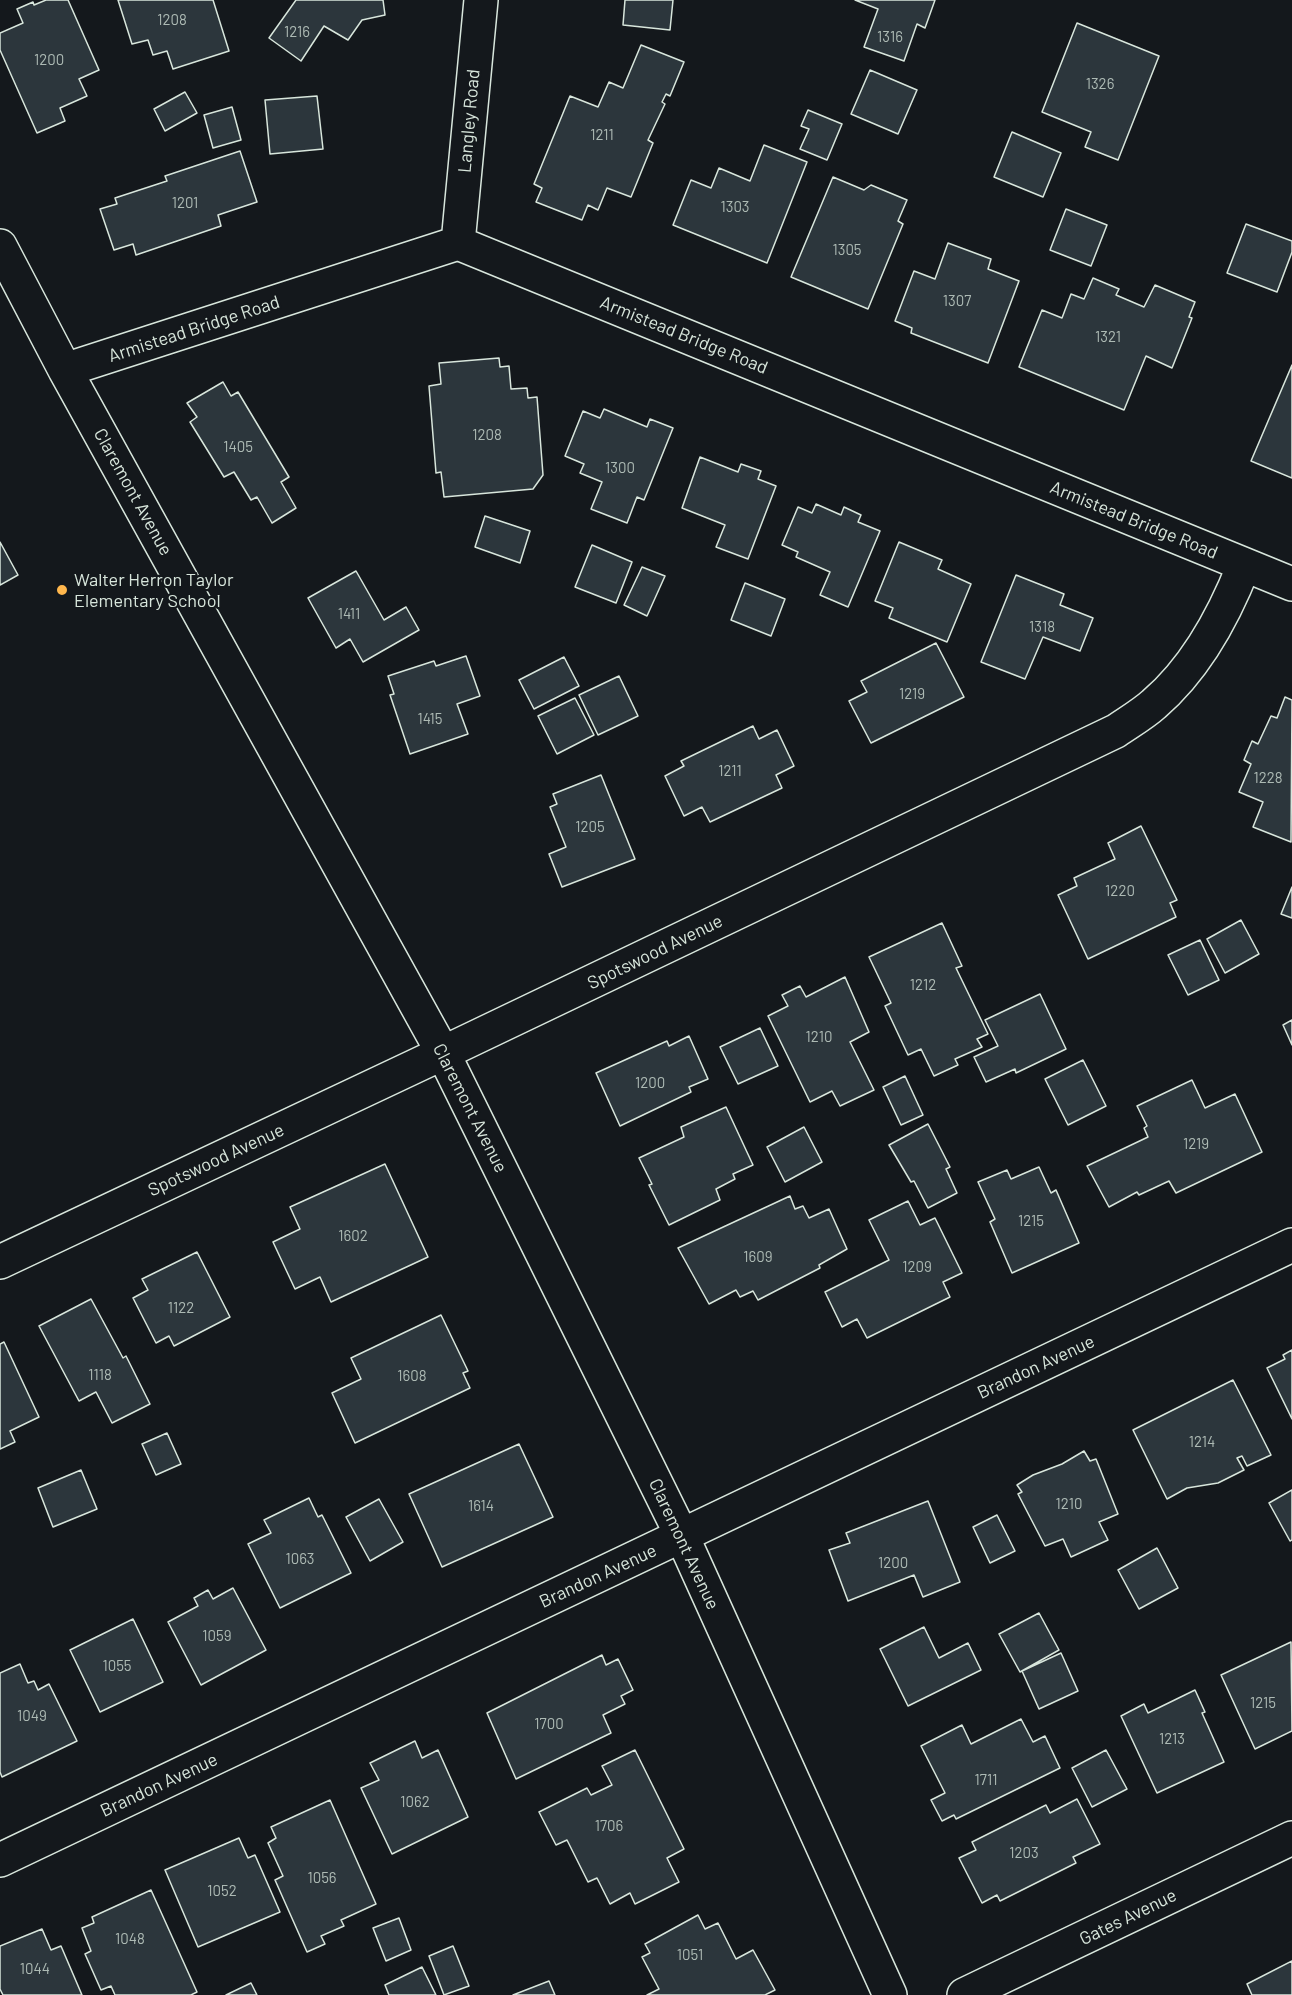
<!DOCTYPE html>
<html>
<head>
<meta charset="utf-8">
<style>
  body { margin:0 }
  canvas { display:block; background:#14181c }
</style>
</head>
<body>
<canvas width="1292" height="1995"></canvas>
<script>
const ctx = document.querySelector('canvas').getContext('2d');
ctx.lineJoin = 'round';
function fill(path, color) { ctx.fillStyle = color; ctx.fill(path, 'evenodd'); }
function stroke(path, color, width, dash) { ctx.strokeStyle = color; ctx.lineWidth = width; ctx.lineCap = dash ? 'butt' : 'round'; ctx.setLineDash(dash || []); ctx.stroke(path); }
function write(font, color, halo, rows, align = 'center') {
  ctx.font = font + ' Barlow,sans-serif'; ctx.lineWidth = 4.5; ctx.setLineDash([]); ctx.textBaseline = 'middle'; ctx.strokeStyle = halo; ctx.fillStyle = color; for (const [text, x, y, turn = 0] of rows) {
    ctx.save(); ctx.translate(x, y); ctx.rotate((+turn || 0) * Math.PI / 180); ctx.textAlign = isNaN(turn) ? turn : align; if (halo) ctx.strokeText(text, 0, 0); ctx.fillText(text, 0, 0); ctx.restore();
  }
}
const building = new Path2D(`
  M46,0H68L99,70L79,79L87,96L60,108L65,121L37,133L0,50V33L23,23L17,9L33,2L34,5Z
  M118,0H213L229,51L173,69L167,51L153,55L148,40L132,44Z
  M296,0H383L385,15L362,20L348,40L324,26L301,61L269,38Z
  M625,0H673L670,30L623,25Z
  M855,0H935L925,28L917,24L904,61L864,47L878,9Z
  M1077,23L1159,56L1118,160L1085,147L1091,132L1042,112Z
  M641,45L684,62L670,96L666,94L662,102L665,104L648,140L653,143L631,197L607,188L598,210L588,205L582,220L536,202L542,188L534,184L570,96L598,107L609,82L623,88Z
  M870,70L917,90L898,134L851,114Z
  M185,92L197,113L165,131L154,109Z
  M317,96L323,149L270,154L265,100Z
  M232,107L241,140L213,148L204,115Z
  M808,110L842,124L827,160L800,149L809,129L801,126Z
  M1012,132L1061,153L1043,197L994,177Z
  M764,145L807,162L767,263L673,225L691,180L711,188L719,168L750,181Z
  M240,151L257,202L218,215L221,226L136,255L133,244L114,250L100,209L117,204L115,198L167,181L165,176Z
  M833,177L864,190L871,185L907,200L898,221L903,224L868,309L791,277Z
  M1066,209L1107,225L1091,266L1050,250Z
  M1246,224L1292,241V252L1277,292L1227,273Z
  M948,243L991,259L988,269L1019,281L988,363L911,333L912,328L895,321L914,271L935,279Z
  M1093,278L1119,289L1116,295L1144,307L1155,285L1195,302L1189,317L1192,318L1172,368L1146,356L1124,410L1019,367L1042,310L1062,318L1071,294L1084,299Z
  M499,358L500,367L509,366L511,389L527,388L528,398L537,397L543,475L533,489L444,497L441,472L436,473L429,386L441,384L439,363Z
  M1292,365V478L1251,461Z
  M223,382L231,396L238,392L289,477L281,482L296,508L272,523L257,497L251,500L234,472L224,477L190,422L197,417L187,403Z
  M604,409L647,427L650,419L673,428L644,500L637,497L627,523L591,509L602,482L580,473L584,464L565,456L583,411L600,418Z
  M700,457L738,472L741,464L761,471L758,479L776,486L748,559L716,547L725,525L682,508Z
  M816,504L841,515L844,507L861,515L858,522L880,531L848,607L820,595L830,572L796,557L798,552L782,545L798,507L812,513Z
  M485,516L530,531L520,563L475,547Z
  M0,542L18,575L0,585Z
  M899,542L942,560L938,569L971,584L947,642L889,618L893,608L875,601Z
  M592,545L632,562L616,603L575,587Z
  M642,567L665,576L647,616L624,605Z
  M356,571L384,620L406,607L419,630L363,662L350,639L336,648L308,598Z
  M1016,575L1064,594L1060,605L1093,618L1080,651L1043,637L1025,679L981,662Z
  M745,583L785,599L771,636L731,620Z
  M936,643L964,697L871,743L849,701L867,692L861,681Z
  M466,656L480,696L457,704L468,734L410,754L390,695L394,694L388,676L434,661L436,666Z
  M564,657L579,686L534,709L519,680Z
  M619,676L638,716L598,735L579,695Z
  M1285,697L1292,700L1291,842L1253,827L1263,802L1239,792L1251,764L1244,760L1252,741L1258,744L1271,716L1277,718Z
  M575,698L594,735L557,754L538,716Z
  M753,726L759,739L777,730L794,766L776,775L782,788L710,822L702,807L684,816L665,776L684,766L681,761Z
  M601,775L635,859L562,887L549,854L566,847L550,807L557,804L553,794Z
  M1141,826L1177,900L1170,903L1176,917L1088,959L1058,895L1077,886L1074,878L1115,859L1108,843Z
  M1292,887V918L1281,914Z
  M1241,920L1259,954L1225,973L1207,939Z
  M942,923L962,966L956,968L988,1034L977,1039L982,1047L955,1059L958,1065L934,1076L921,1049L908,1055L885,1006L891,1003L869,957Z
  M1200,940L1219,980L1188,995L1168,955Z
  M845,977L869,1032L850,1042L874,1090L840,1106L832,1091L810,1102L768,1016L788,1006L782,995L800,986L806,997Z
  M1040,994L1066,1049L1016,1073L1015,1069L986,1082L974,1057L998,1046L985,1020Z
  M1292,1020V1045L1283,1025Z
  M760,1028L778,1066L738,1084L720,1047Z
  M689,1036L708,1079L689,1087L691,1092L620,1126L596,1073L667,1041L669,1046Z
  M1083,1060L1106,1106L1068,1125L1045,1079Z
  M905,1076L923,1115L901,1125L883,1087Z
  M1192,1080L1205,1108L1235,1094L1262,1152L1176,1193L1169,1181L1139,1195L1137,1192L1109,1207L1087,1166L1148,1137L1144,1128L1147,1126L1137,1106Z
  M726,1107L753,1165L733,1174L735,1179L716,1189L720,1200L669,1225L649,1185L652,1184L639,1158L684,1137L681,1127Z
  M928,1124L950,1167L946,1169L957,1193L928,1208L914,1181L911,1182L889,1145Z
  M804,1127L822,1162L785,1182L767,1147Z
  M385,1164L428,1257L331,1302L320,1277L295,1289L273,1242L300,1229L290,1207Z
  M1039,1167L1051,1193L1056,1190L1079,1243L1012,1273L990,1222L995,1219L978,1182L1007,1170L1011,1179Z
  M790,1196L795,1209L803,1206L809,1218L829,1209L847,1249L819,1265L820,1268L758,1300L753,1291L740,1297L736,1290L709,1304L678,1248Z
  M908,1201L920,1225L935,1218L962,1273L943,1282L950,1297L867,1338L857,1319L842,1327L825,1292L889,1260L869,1220Z
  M197,1252L230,1317L174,1346L169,1336L156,1343L133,1298L148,1290L142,1279Z
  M91,1299L123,1358L126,1356L150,1404L112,1423L96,1392L79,1401L39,1326Z
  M441,1315L468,1371L463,1373L470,1388L355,1443L332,1393L361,1379L351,1358Z
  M4,1342L39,1417L10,1431L15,1442L0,1449V1344Z
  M1292,1350V1419L1267,1368L1285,1359L1283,1355Z
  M1233,1380L1271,1455L1247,1466L1242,1456L1237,1458L1244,1470L1218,1483L1187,1488L1167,1499L1133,1430Z
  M167,1433L181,1464L156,1475L142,1444Z
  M519,1444L553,1517L442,1567L409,1494Z
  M1084,1451L1090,1461L1096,1459L1118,1514L1099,1522L1108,1540L1071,1557L1063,1539L1045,1546L1018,1494L1022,1492L1017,1485L1033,1475L1062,1464Z
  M81,1470L97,1509L53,1527L38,1488Z
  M1292,1490V1540L1290,1541L1269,1503Z
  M309,1498L318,1517L322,1515L351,1573L280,1608L248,1544L271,1533L264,1520Z
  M379,1499L403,1542L370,1561L346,1517Z
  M928,1501L960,1582L923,1597L914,1575L848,1601L829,1550L850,1543L846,1533Z
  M997,1515L1015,1551L990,1563L973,1527Z
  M1157,1548L1178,1588L1139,1609L1118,1570Z
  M233,1588L266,1650L201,1685L168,1622L198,1606L194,1598L208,1590L213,1599Z
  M1039,1613L1059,1650L1020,1672L999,1634Z
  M133,1619L163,1682L100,1712L70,1650Z
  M924,1627L939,1658L968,1643L981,1670L908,1706L880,1649Z
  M1291,1642L1292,1731L1255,1749L1221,1675Z
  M1061,1653L1078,1691L1039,1709L1022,1671Z
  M602,1655L606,1665L618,1659L633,1690L621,1696L625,1704L603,1715L611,1733L516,1779L487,1713Z
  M20,1664L28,1683L34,1681L38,1690L49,1684L77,1741L2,1777L0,1772V1673Z
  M1195,1690L1205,1712L1202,1713L1224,1762L1157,1793L1121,1716L1144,1704L1148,1713Z
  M1021,1719L1033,1742L1045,1736L1060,1768L956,1819L954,1815L942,1821L931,1800L945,1793L921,1746L962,1725L971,1744Z
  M415,1741L422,1758L438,1750L468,1817L392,1854L361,1788L379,1780L370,1763Z
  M635,1750L684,1849L667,1858L679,1882L635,1904L630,1893L610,1904L597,1878L588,1882L567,1840L556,1845L539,1812L587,1788L591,1795L612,1785L602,1766Z
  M1106,1750L1127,1789L1092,1807L1072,1768Z
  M1077,1799L1100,1844L1073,1857L1076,1863L1000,1901L997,1895L982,1903L959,1858L976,1850L972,1842L1046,1805L1050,1813Z
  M330,1800L376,1904L341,1920L344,1926L321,1936L325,1944L307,1952L275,1880L283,1876L268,1843L276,1838L271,1827Z
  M239,1838L248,1858L255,1855L280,1912L198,1947L165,1870Z
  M151,1890L197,1992L191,1995H115L111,1986L101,1990L85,1954L91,1951L82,1928L94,1923L92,1917Z
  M698,1915L705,1929L718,1923L736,1959L753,1950L775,1990L765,1995H647L659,1989L642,1957L650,1953L645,1944Z
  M399,1918L411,1950L386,1961L373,1928Z
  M42,1929L51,1950L61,1946L82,1995H3L0,1989V1946Z
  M453,1946L469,1986L444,1995L429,1956Z
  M1292,1961V1995H1252L1247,1984Z
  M422,1967L436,1995H389L385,1985Z
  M549,1981L555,1995H513Z
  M251,1983L257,1995H226Z`);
const minor = new Path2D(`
  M458,243L481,0
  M0,246L65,370L443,1053L682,1536L890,1995
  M65,370L458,243L1292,584
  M0,1262L443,1053L1116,731C1129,722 1143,714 1154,704C1196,668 1224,616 1244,565
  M0,1860L1292,1245
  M964,1995L1292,1838`);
const markers = [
  [62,590,6,"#ffb74d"]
];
const numberNames = [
  ["1208",172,20],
  ["1216",297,32],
  ["1316",890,37],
  ["1200",49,60],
  ["1326",1100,84],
  ["1211",602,135],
  ["1201",185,203],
  ["1303",735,207],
  ["1305",847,250],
  ["1307",957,301],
  ["1321",1108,337],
  ["1208",487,435],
  ["1405",238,447],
  ["1300",620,468],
  ["1411",349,614],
  ["1318",1042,627],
  ["1219",912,694],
  ["1415",430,719],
  ["1211",730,771],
  ["1228",1268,778],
  ["1205",590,827],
  ["1220",1120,891],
  ["1212",923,985],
  ["1210",819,1037],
  ["1200",650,1083],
  ["1219",1196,1144],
  ["1215",1031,1221],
  ["1602",353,1236],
  ["1609",758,1257],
  ["1209",917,1267],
  ["1122",181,1308],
  ["1118",100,1375],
  ["1608",412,1376],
  ["1214",1202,1442],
  ["1210",1069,1504],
  ["1614",481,1506],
  ["1063",300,1559],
  ["1200",893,1563],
  ["1059",217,1636],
  ["1055",117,1666],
  ["1215",1263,1703],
  ["1049",32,1716],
  ["1700",549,1724],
  ["1213",1172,1739],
  ["1711",986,1780],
  ["1062",415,1802],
  ["1706",609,1826],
  ["1203",1024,1853],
  ["1056",322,1878],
  ["1052",222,1891],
  ["1048",130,1939],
  ["1051",690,1955],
  ["1044",35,1969]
];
const streetNames = [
  ["Langley Road",469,121,-85],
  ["Armistead Bridge Road",194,329,-18],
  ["Armistead Bridge Road",684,335,22],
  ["Claremont Avenue",133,492,61],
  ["Armistead Bridge Road",1134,520,22],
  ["Spotswood Avenue",655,952,-26],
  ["Claremont Avenue",470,1108,63],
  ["Spotswood Avenue",216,1160,-25],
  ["Brandon Avenue",1036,1367,-25],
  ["Claremont Avenue",684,1544,65],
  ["Brandon Avenue",598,1576,-25],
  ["Brandon Avenue",159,1785,-25],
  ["Gates Avenue",1128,1917,-26]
];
const poiNames = [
  ["Walter Herron Taylor",74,580],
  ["Elementary School",74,601]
];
fill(building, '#2c363c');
stroke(building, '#d8e6dc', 1.5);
stroke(minor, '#d8e6dc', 36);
stroke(minor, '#14181c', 33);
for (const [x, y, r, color] of markers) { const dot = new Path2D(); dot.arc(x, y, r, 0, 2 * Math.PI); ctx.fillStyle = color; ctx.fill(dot); stroke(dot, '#14181c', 2); }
write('15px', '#adbab4', null, numberNames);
write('18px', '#d8e6dc', '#14181c', streetNames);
write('18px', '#d8e6dc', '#14181c', poiNames, 'left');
</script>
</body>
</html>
